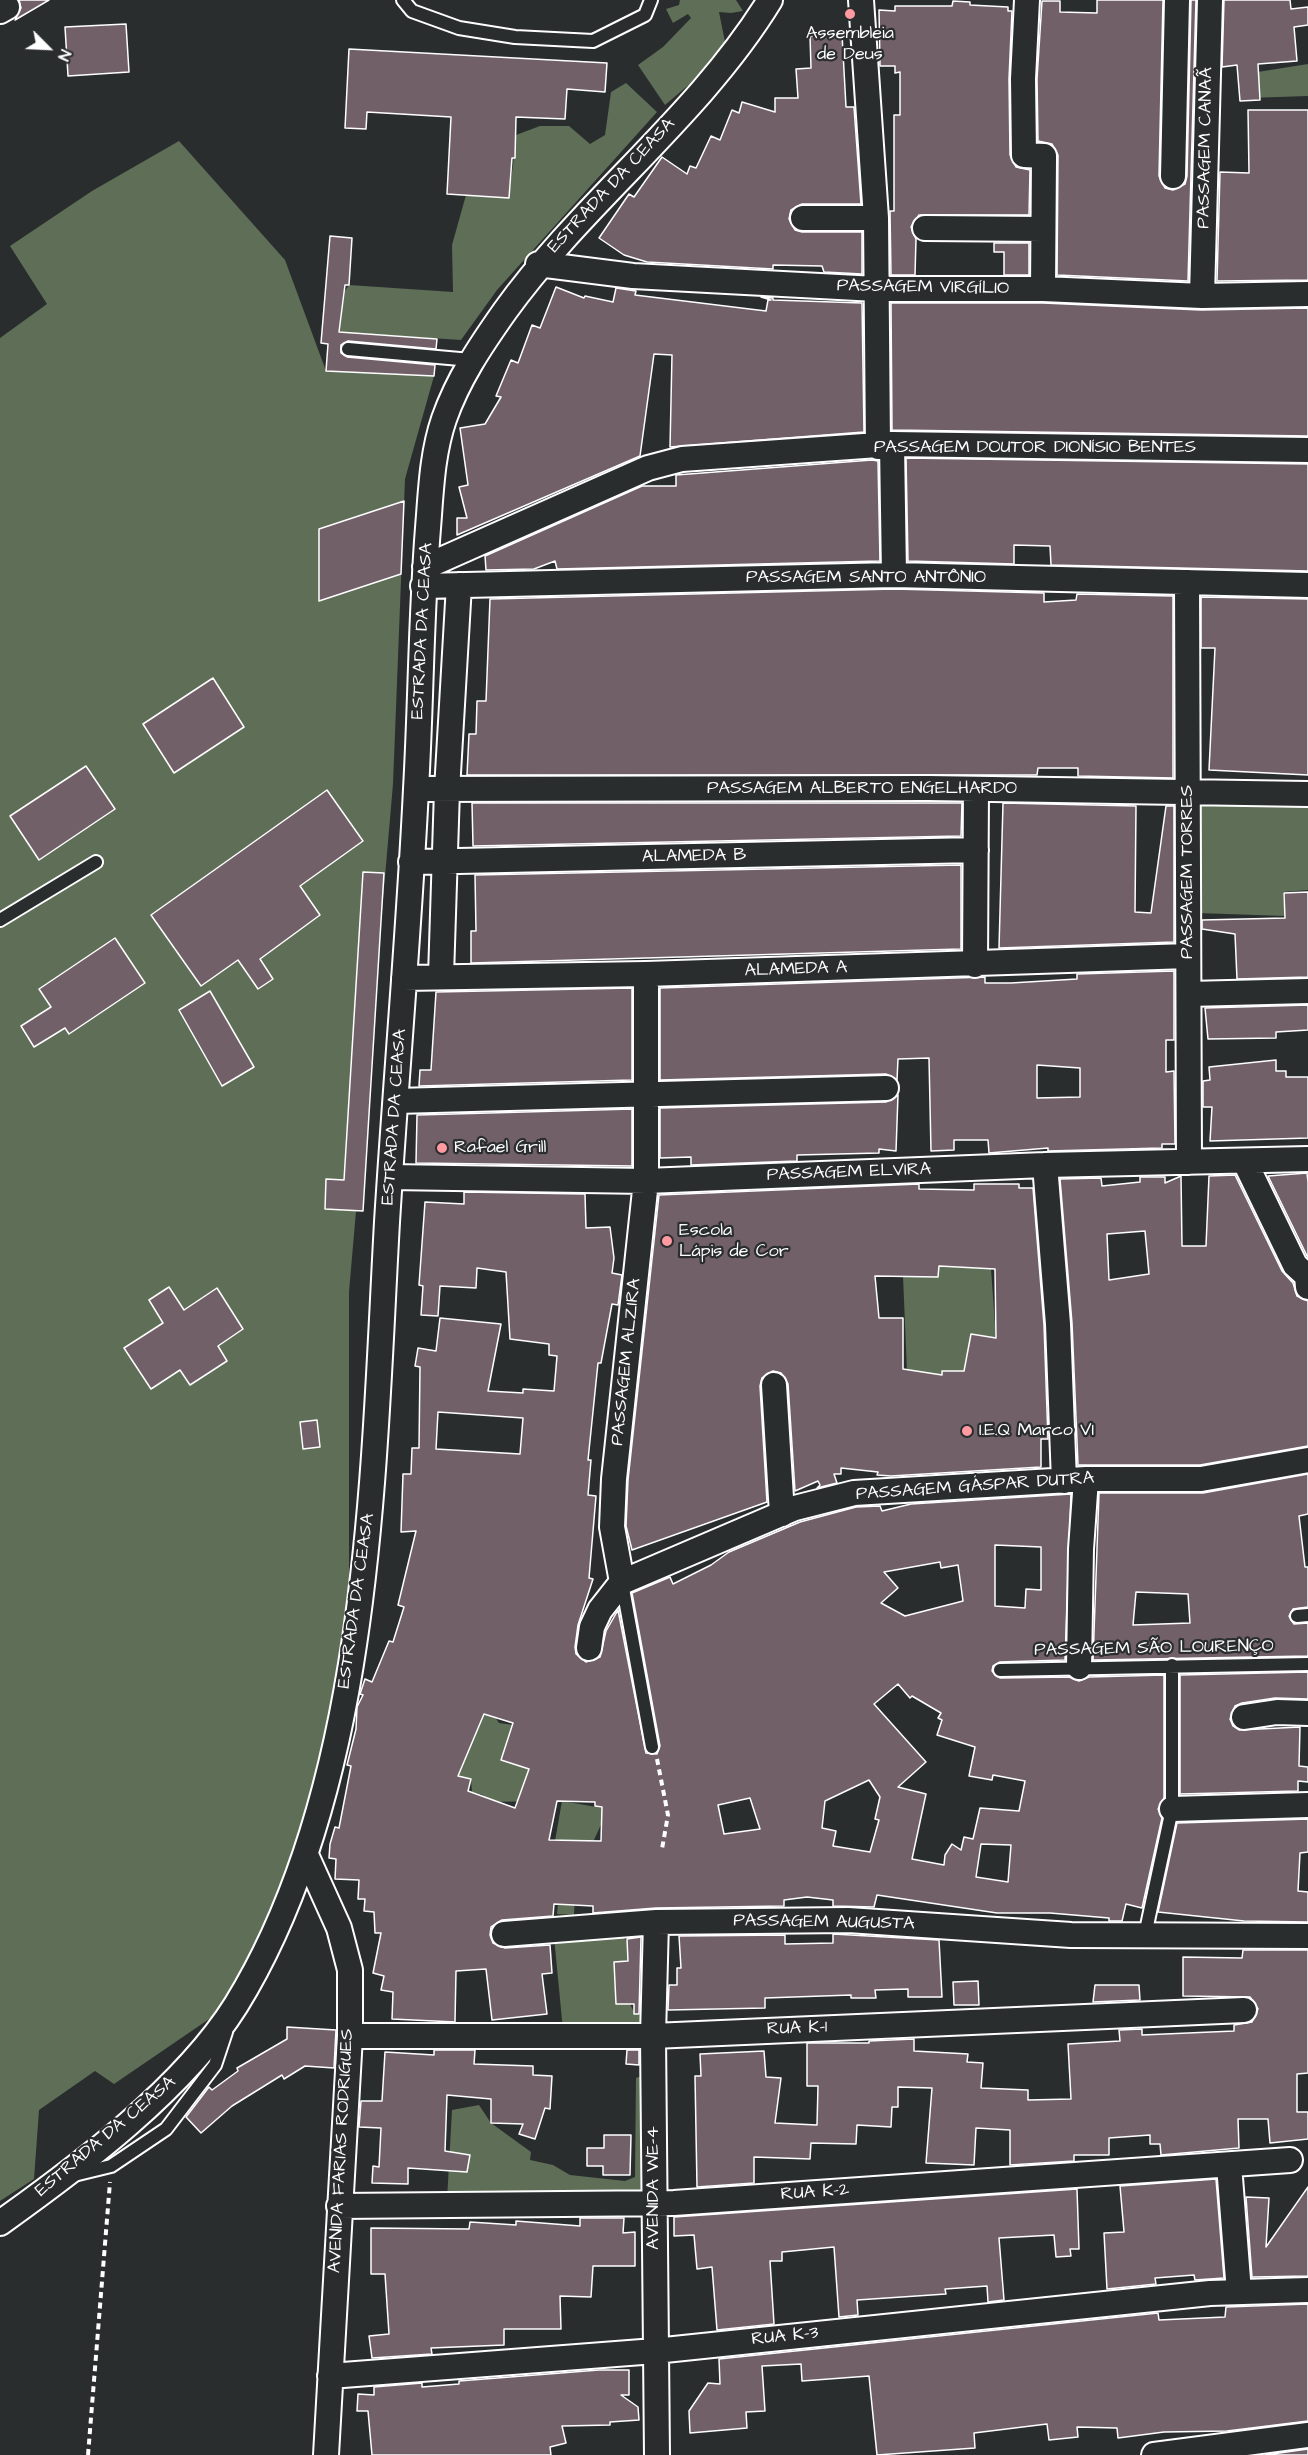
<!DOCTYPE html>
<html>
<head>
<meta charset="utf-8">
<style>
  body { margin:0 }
  #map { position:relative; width:1308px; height:2455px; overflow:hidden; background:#2a2d2e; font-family:"Architects Daughter",sans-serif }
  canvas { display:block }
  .north { position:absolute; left:18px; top:18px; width:60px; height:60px; -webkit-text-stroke:4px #2a2d2e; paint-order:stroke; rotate:114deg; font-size:16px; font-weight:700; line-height:24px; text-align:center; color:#fff }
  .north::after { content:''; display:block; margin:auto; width:21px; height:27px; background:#fff; clip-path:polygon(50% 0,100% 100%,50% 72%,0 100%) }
</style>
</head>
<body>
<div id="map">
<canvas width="1308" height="2455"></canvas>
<div class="north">N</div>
</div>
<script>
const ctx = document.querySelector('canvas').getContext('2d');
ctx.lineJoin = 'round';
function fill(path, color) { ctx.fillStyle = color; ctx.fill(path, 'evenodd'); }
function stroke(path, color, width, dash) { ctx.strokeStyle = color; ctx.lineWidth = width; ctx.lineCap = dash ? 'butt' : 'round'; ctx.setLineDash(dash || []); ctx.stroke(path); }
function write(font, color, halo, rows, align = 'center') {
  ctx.font = font + ' "Architects Daughter",sans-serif'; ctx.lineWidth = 4.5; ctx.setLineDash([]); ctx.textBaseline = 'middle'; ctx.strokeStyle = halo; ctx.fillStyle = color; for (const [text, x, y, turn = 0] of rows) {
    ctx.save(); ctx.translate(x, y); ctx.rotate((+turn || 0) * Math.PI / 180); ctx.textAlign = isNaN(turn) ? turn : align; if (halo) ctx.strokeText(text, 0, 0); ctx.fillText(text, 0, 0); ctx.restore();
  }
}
const green = new Path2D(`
  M680,0H736L743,11L731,13L719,12L725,42L692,82L665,105L638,65L663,47L691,18L688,14L673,23L666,9L679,5Z
  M1308,64V96L1248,98L1245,74Z
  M626,83L657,112L497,290L461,340L339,332L345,291L349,285L453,292L452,245L466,195L509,198C511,176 515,156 516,135L540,126H569L590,144L605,135L611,92Z
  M179,141L285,260L326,371L434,376L405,479L393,784L349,1292V1592L314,1808L268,1926L215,2015L114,2084L95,2071L39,2110L34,2179L0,2201V338L47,304L10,246L92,191Z
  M1195,796L1308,800V890L1283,892L1285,916L1197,913Z
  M941,1236L939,1266L991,1269L996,1338L988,1366L963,1371H943L942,1382L908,1396L903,1276Z
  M481,1696L499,1723L521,1726L543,1801L487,1802L483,1795L472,1792L471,1779L449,1774Z
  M562,1801L608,1809L594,1840H578L574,1915L557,1914L562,1864L552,1858Z
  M611,1926L628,1942V1961L614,1962L616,2004H630L635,2014H648L647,2030H563L554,1937Z
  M647,2074L645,2192L447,2200L452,2110L479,2105L491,2123L531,2152L530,2160L553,2165L570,2175L625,2181L635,2177L636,2078Z`);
const building = new Path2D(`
  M19,0H49L15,20L21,8Z
  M1097,0H1163L1159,176L1165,188L1173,190L1185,184L1187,176L1191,0H1196L1188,281L1057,275L1058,155L1052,144L1038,141L1037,79L1042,1H1060V12L1097,13Z
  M1224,0H1290L1291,9L1308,7V25L1294,27L1297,61L1258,64L1260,100L1240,101L1237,65L1222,67Z
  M953,1L970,2V5L1008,7V11H1012L1009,79L1010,155L1016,167L1030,170L1029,215H919L911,227L916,239L915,275H891L890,211H894V115H900V72L895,73V66H880L879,10L895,11V6H952Z
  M126,24L129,72L68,76L65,27Z
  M842,34L846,107H854L861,204H802L791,210L789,219L795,230L802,232H862V274L824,272L822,266L773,265V269L647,262L624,255L599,238L629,194L634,197L662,157L687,174L690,166L696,168L711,136L720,140L732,110L739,113L742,102L775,112V98H798L796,69L811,68L810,36Z
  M349,49L607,63L605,92L567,89L565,119L516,117L515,158H512L509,198L447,194L451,117L367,112L366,129L345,128Z
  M1248,110H1308V280L1217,281L1220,172L1249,173Z
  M330,236L352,238L349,285H345L339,332L437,339L436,349L348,341L341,345V353L347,357L435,365L434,376L326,371L328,344L321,343Z
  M994,243H1029V275H1004V252H994Z
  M556,287L584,298L585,296L613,302L616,288L636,291L635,295L766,311L768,300H771L761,297L773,298V300L862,303L864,432L670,447L672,355L654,354L640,456L457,535V518H467L459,487L468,485L460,428L485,424L501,397L496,396L511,360L518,363L532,325L540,328Z
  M891,303H1043L1201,310L1308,308V436L892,430Z
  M906,458L1308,464V571L1051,565L1050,546L1014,545V564L908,561Z
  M872,460L878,461L880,561L557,569L555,561L534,569L486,570L485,556L642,486H676V475Z
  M404,501L401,574L319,601V529Z
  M894,589L1044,593V602L1076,600L1077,594L1173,596V778L1078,776V768H1038L1037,775H467L469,734H476L477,701H486L490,599Z
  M1201,597L1308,599V775L1209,770L1215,648H1201Z
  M213,678L244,727L174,773L143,724Z
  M86,766L115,809L39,860L10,816Z
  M327,790L363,841L300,886L320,915L260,959L273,979L258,989L238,960L201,986L151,915Z
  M472,803H962L961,836L473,846Z
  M1003,803L1136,806L1135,912L1151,913L1166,806H1174V942L999,948Z
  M961,865V949L471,963V931H476L475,875Z
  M363,872L384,873L363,1211L325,1209L326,1179L344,1180Z
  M1308,892V977L1237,979L1235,934L1202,929V920L1285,918L1284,893Z
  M115,938L145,983L69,1034L65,1028L34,1047L21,1026L51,1007L39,989Z
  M1174,971V1040H1166V1072L1174,1071L1175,1144H1162V1148L1048,1151V1148L989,1153L988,1140H954V1150L931,1151L929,1058L898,1059L897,1080L886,1074L660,1080V988L985,977V983H1011L1077,979V974ZM1037,1065L1080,1068V1097L1037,1098Z
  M632,988V1080L419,1086L420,1070H431L436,992Z
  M210,991L254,1067L222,1086L179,1010Z
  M1308,1005V1030L1276,1032V1038L1208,1039L1205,1008Z
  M1276,1060V1071H1286V1077H1308V1138L1210,1141L1212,1107H1203V1081L1210,1080L1209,1067Z
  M898,1095L896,1151L879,1149V1153L797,1155V1161L691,1165V1157L660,1158V1108L886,1102Z
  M632,1109V1166L416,1163L417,1115Z
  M1307,1173L1308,1182V1258L1268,1176Z
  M1235,1175L1282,1271L1293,1283L1297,1296L1308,1301V1446L1200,1465H1078L1072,1323L1060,1179L1101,1178L1102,1186L1140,1182V1177H1165V1183L1181,1176L1182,1246H1206L1209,1176ZM1145,1231L1149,1274L1109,1280L1107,1234Z
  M919,1184V1189L974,1190V1184H1019V1188H1033L1044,1325L1048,1439H1041V1467L891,1476L877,1475L878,1472L841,1468V1474H834L837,1483L817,1488L820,1485L818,1481L795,1491L788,1384L781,1373L773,1371L762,1378L760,1386L767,1502L632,1550L626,1526L628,1480L659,1195ZM939,1266L995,1269L996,1338L971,1334L964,1371H942V1375L903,1369V1318H879L875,1276L938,1277Z
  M464,1192L585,1194L586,1228L610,1227L614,1258L612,1273L622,1275L618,1305L612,1304L601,1363H598L588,1460H591L588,1495L596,1496L589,1578L593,1579L578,1625L575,1647L576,1654L586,1662L600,1657L606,1631L618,1610L646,1753L657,1754L660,1746L632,1593L670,1577L673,1584L711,1565L729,1552L800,1522L856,1507L880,1506L882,1511L911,1504L1071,1494L1065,1660L1000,1662L993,1666L992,1671L1000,1678L1069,1677L1079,1681L1089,1677L1164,1675V1798L1158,1809L1162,1818L1142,1908L1126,1904L1122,1921H1109V1918L1050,1913H997L877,1895L874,1907L833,1906V1900L807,1897L784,1900V1906L656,1908L593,1913V1906L554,1904L553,1916L502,1920L491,1927L490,1935L493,1943L505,1948L550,1945L552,1973L542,1974L547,2014L492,2020L486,1969L456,1971L455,2022L392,2019L393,1992L381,1990L384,1976L373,1973L381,1933H375L374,1912L364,1911L365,1899H358L359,1880L335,1879L336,1859L329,1858L330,1844L335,1827L339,1828L351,1766L347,1765L356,1729L357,1707L363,1695L360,1694L365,1679L372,1682L389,1641L393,1642L404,1607L398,1605L416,1531L401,1532L403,1474H411L412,1448H419L420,1367L415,1366L418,1348L436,1351L440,1318L501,1324L488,1391L523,1393V1389L554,1391L557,1356L549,1355V1344L510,1339L506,1272L477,1268L476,1288L440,1286L438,1316L421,1315L423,1286L419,1285L425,1202L464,1204ZM438,1412L523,1418L520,1454L436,1449ZM995,1545L1041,1547V1590L1026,1589L1025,1608L995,1606ZM940,1562L941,1568L958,1565L963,1601L905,1616L881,1603L898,1588L884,1572ZM898,1684L910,1698L912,1696L941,1713L938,1718L942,1720L937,1735L975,1747L969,1776L992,1780L993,1775L1025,1781L1019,1811L980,1808L973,1839L964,1837L961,1850L952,1844L945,1855L944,1865L912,1859L926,1794L898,1787L926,1762L874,1704ZM484,1714L513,1723L501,1760L529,1769L515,1808L468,1791L471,1779L458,1776ZM869,1780L880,1797L875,1819L879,1820L870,1852L833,1846L836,1831L822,1828L825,1801ZM750,1798L760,1829L724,1834L718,1805ZM557,1801L595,1802V1806L602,1807L601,1841L549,1840ZM981,1844L1011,1845L1008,1882L976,1877Z
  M169,1287L184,1310L217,1288L243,1329L218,1346L227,1361L190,1385L180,1370L151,1389L124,1348L163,1323L149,1300Z
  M317,1420L320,1447L303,1449L300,1422Z
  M1308,1474V1514L1299,1516L1305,1567H1308V1607L1293,1609L1289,1616L1294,1624L1308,1623V1656L1093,1660L1099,1493H1203ZM1136,1592L1188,1594L1190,1623L1133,1625Z
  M1308,1672V1699L1275,1698L1242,1703L1235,1706L1230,1719L1233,1726L1239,1730L1300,1727L1299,1766L1308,1767V1782L1298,1781V1791L1180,1794V1675Z
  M1308,1819V1852L1300,1853L1298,1891L1308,1892V1922L1244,1921L1158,1912L1177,1823Z
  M833,1934L939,1940L942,1997H908V1989L875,1990L876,1998H851V1995L765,1998V2008L668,2010L669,1985H677V1968H681L679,1936L785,1935V1944L833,1943Z
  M641,1937L639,2014H634V2004H616L614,1962L628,1961L627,1939Z
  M1243,1950H1308V2073L1297,2074V2112H1308V2139L1270,2143L1268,2119H1238L1239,2148L1161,2155L1160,2144H1150V2135L1109,2138V2155H1074V2161L1010,2165V2130L976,2128L974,2165L926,2163L932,2088L898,2087V2107H892L891,2127L857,2125L856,2144L811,2143L810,2159L754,2157V2183L697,2187L695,2076H701L700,2054L764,2051L766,2077L781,2078L775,2123L817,2125L818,2086H807V2043H869V2041L914,2039V2051L968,2054L967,2062L983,2063L981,2088L1028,2090V2100L1071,2099L1068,2044L1120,2041L1119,2030L1142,2029V2035L1234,2031V2025L1252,2022L1258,2009L1250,1997L1183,1996V1957L1242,1958Z
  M978,1981L979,2005H954L953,1982Z
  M1095,1985H1139L1140,2000L1093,2002Z
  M287,2027L336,2030L334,2068L305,2066L284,2079L282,2075L232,2106L201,2133L186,2117L209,2087L212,2090L238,2071L237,2068L287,2039Z
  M434,2050H475L474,2064L533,2066V2075L552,2076L550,2109L545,2108L535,2139L519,2134L523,2124L491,2123V2099L447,2095L445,2151L470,2155L467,2172L408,2168V2184L372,2183L373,2166L379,2167L381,2128L359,2127L361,2101H382L385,2052L434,2055Z
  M627,2050H639V2065L626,2064Z
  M604,2135H631L630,2175H603V2166H587V2148H604Z
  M1216,2179L1224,2278L1195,2280L1194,2275L1155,2278L1156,2284L1107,2289L1104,2233L1124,2232L1120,2186Z
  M1308,2187V2276L1252,2277L1246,2197L1269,2198L1266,2247Z
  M1077,2189L1079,2249H1070L1071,2256L1056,2257L1054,2235L999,2238L1004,2300L988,2302L987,2286L945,2289L946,2294L857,2300L858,2315L839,2317L834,2247L782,2252V2261H770L774,2324L717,2330L712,2267L697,2269L694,2235L674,2236V2217Z
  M580,2218H624L623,2233L635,2232V2266H593L591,2297L560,2296L561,2329H504V2345L431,2348L432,2354L372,2358L369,2336L389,2334L385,2274H371V2228L469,2229L470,2222L516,2225V2221L580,2226Z
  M1308,2304V2421L1227,2431L1164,2432L1118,2438L1117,2428L1077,2427L1078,2437L1049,2440L1047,2424L974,2433L975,2448L877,2455L869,2376L802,2381L801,2364L762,2366L765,2411L746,2412L747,2428L690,2433L689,2411L708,2383L720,2384L719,2359L1158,2313L1159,2320L1225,2317L1226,2307Z
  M599,2370H629V2395H621L638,2407L639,2420L610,2422V2425L562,2426L566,2443L550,2447L551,2455H372L368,2411H357L358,2394L374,2395V2387L422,2383V2387L459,2384V2381Z
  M1308,2449V2455H1265Z`);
const path = new Path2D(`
  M657,1759L668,1815L662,1849
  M88,2455L110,2182`);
const service = new Path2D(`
  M403,0L412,11L459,28L515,37L593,41L645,15L651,0
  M348,349L471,360
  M0,920L96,862
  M622,1583L652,1747
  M1297,1616L1308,1615
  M1000,1670L1308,1664
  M1145,1935L1172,1809V1665
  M74,2175L111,2166L166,2129L215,2065L226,2032`);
const minor = new Path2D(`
  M861,0L876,218L878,447
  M1027,0L1023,79L1024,155L1044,156V159L1043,289
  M0,11L7,7
  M1173,176L1177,0
  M803,218H876
  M925,228L1043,229
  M538,264L633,276L876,289H1043L1202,296L1308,294
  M1202,296L1210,0
  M892,444L894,575
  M425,567L648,468L682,459L892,444L1308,450
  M1187,582L1189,1162
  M423,586L894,575L1308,585
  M416,789L928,788L1308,794
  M411,862L976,850
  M975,965L976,789
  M441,976L447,790L459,585
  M404,978L646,974L1188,956
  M1189,994L1308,991
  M396,1101L886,1088
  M1245,1162L1295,1265L1307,1276L1308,1287
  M1045,1165L1058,1324L1064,1481
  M390,1177L646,1181L1045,1165L1308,1159
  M774,1385L782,1514
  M622,1582L612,1527L614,1479L646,1181V974
  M589,1648L592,1627L600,1610L622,1582L795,1508L854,1493L1086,1479H1201L1308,1460
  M1079,1667L1081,1549L1086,1479
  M1244,1717L1277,1712L1308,1713
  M1172,1809L1308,1805
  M306,1855L339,1928L350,1970V2036L326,2455
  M656,1922L653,2036L657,2455
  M504,1934L656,1922L848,1920L1071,1935L1308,1936
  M350,2036H653L1244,2010
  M1229,2165L1239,2292
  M339,2206L674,2203L1290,2160
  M0,2223C80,2166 184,2088 236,2005C371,1786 373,1472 387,1222C396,1077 409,933 416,789C421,702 421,615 428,528C431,491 432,454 444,419C458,379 481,345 505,311C584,201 699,116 770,0
  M330,2376L655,2351L1210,2293L1308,2290
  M1154,2455L1308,2435`);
const markers = [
  [850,14,6,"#ff9aa2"],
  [442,1148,6,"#ff9aa2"],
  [667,1241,6,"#ff9aa2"],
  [967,1431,6,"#ff9aa2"]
];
const poiNames = [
  ["Assembleia",850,34,"center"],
  ["de Deus",850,55,"center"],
  ["Rafael Grill",454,1148],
  ["Escola",679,1231],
  ["Lápis de Cor",679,1252],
  ["I.E.Q Marco VI",979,1431]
];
const streetNames = [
  ["PASSAGEM CANAÃ",1206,148,-89],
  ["ESTRADA DA CEASA",612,186,-47],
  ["PASSAGEM VIRGÍLIO",923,288,1],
  ["PASSAGEM DOUTOR DIONÍSIO BENTES",1035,448],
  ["PASSAGEM SANTO ANTÔNIO",866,578],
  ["ESTRADA DA CEASA",423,631,-87],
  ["PASSAGEM ALBERTO ENGELHARDO",862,789],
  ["ALAMEDA B",694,857,-1],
  ["PASSAGEM TORRES",1188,872,-90],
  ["ALAMEDA A",796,970,-2],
  ["ESTRADA DA CEASA",395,1117,-86],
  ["PASSAGEM ELVIRA",849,1173,-2],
  ["PASSAGEM ALZIRA",627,1362,-84],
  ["PASSAGEM GÁSPAR DUTRA",975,1487,-4],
  ["ESTRADA DA CEASA",357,1601,-82],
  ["PASSAGEM SÃO LOURENÇO",1154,1649,-1],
  ["PASSAGEM AUGUSTA",824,1923,1],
  ["RUA K-1",797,2029,-2],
  ["ESTRADA DA CEASA",106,2137,-40],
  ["AVENIDA FARIAS RODRIGUES",342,2151,-87],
  ["AVENIDA WE-4",654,2188,-90],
  ["RUA K-2",815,2193,-4],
  ["RUA K-3",785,2337,-6]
];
fill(green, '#5e6e57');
fill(building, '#726068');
stroke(building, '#fff', 1.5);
stroke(service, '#fff', 16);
stroke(minor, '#fff', 28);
stroke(path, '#fff', 4, [6, 4.5]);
stroke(service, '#2a2d2e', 12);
stroke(minor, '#2a2d2e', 24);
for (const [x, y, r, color] of markers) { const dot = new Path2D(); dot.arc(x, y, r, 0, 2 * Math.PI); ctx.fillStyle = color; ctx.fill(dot); stroke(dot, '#2a2d2e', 2); }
write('18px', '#fff', '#2a2d2e', poiNames, 'left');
write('18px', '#fff', '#2a2d2e', streetNames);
</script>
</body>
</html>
